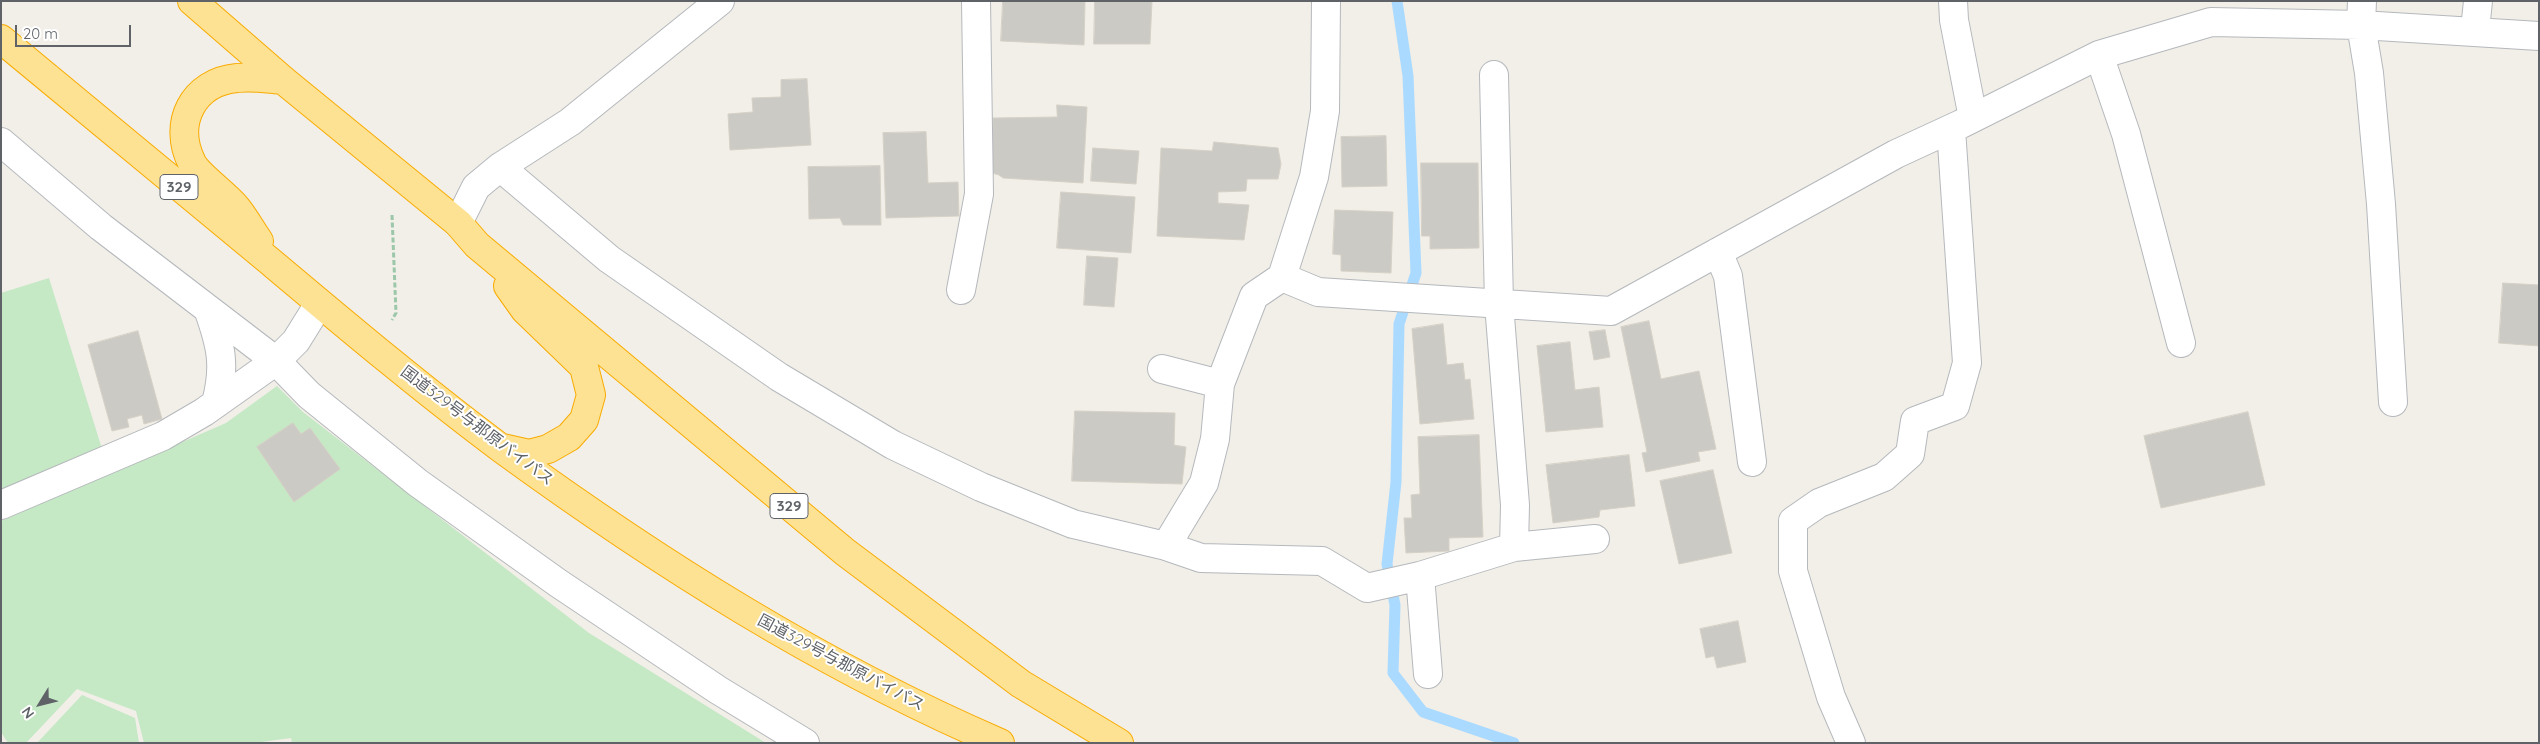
<!DOCTYPE html>
<html>
<head>
<meta charset="utf-8">
<style>
  body { margin:0 }
  #map { position:relative; width:2540px; height:744px; overflow:hidden; background:#f1efe8; font-family:Quicksand,sans-serif }
  canvas { display:block }
  .frame { position:absolute; inset:0; border:2px solid #5f6368; pointer-events:none }
  .north { position:absolute; left:15px; top:679px; width:50px; height:50px; -webkit-text-stroke:4px #fff; paint-order:stroke; rotate:234deg; font-size:14px; font-weight:700; line-height:20px; text-align:center; color:#5f6368 }
  .north::after { content:''; display:block; margin:auto; width:18px; height:22px; background:#5f6368; clip-path:polygon(50% 0,100% 100%,50% 72%,0 100%) }
  .scale { position:absolute; left:15px; top:25px; width:116px; height:22px; box-sizing:border-box; border:2px solid #5f6368; border-top:0; padding-left:6px; font-size:15px; line-height:18px; white-space:nowrap; color:#5f6368; -webkit-text-stroke:4px #fff; paint-order:stroke }
</style>
</head>
<body>
<div id="map">
<canvas width="2540" height="744"></canvas>
<div class="frame"></div>
<div class="north">N</div>
<div class="scale">20 m</div>
</div>
<script>
const ctx = document.querySelector('canvas').getContext('2d');
ctx.lineJoin = 'round';
function fill(path, color) { ctx.fillStyle = color; ctx.fill(path, 'evenodd'); }
function stroke(path, color, width, dash) { ctx.strokeStyle = color; ctx.lineWidth = width; ctx.lineCap = dash ? 'butt' : 'round'; ctx.setLineDash(dash || []); ctx.stroke(path); }
function write(font, color, halo, rows, align = 'center') {
  ctx.font = font + ' Quicksand,"Noto Sans JP",sans-serif'; ctx.lineWidth = 4; ctx.setLineDash([]); ctx.textBaseline = 'middle'; ctx.strokeStyle = halo; ctx.fillStyle = color; for (const [text, x, y, turn = 0] of rows) {
    ctx.save(); ctx.translate(x, y); ctx.rotate((+turn || 0) * Math.PI / 180); ctx.textAlign = isNaN(turn) ? turn : align; if (halo) ctx.strokeText(text, 0, 0); ctx.fillText(text, 0, 0); ctx.restore();
  }
}
const green = new Path2D(`
  M49,278L102,449L1,494V293Z
  M277,386L303,412L589,633L766,743H292L291,738L254,743H144L136,711L77,689L26,743H8L1,732V521L226,423Z
  M82,695L135,718L139,743H37Z`);
const stream = new Path2D(`
  M1397,1L1408,76L1416,273L1399,324L1396,482L1387,564L1395,605L1393,673L1423,712L1514,743`);
const building = new Path2D(`
  M1003,1H1085L1084,45L1001,41Z
  M1095,1H1152L1150,44H1094Z
  M807,79L811,145L730,150L728,114L753,112L752,98L781,97V80Z
  M1057,105L1087,107L1083,183L1003,178L999,175L992,173L993,118L1057,117Z
  M926,132L928,183L958,182L959,216L886,218L883,133Z
  M1386,136L1387,186L1342,187L1341,137Z
  M1214,142L1278,148L1281,164L1278,179H1247L1246,191L1218,192V203L1249,205L1244,240L1157,236L1161,148L1212,151Z
  M1093,148L1139,151L1136,184L1091,181Z
  M1421,163H1478L1479,248L1430,249V236H1422Z
  M880,166L881,225H843L840,218L809,219L808,167Z
  M1061,192L1135,197L1131,253L1057,248Z
  M1335,210L1393,212L1391,273L1341,271V255L1333,254Z
  M1087,256L1118,258L1114,307L1084,305Z
  M2503,283L2539,285V346L2499,343Z
  M1649,321L1661,379L1699,371L1716,449L1698,452L1700,461L1646,472L1642,453L1647,452L1621,327Z
  M1443,324L1447,365L1463,363L1465,380L1470,379L1474,419L1420,424L1412,329Z
  M1605,330L1610,357L1594,360L1589,332Z
  M138,331L162,419L144,424L142,415L127,419L129,427L112,431L88,345Z
  M1570,342L1575,390L1599,387L1603,427L1546,432L1537,346Z
  M1075,411L1175,413L1174,445L1186,447L1182,484L1072,481Z
  M2248,412L2265,485L2161,508L2144,436Z
  M293,423L301,434L310,428L340,469L294,502L257,447Z
  M1479,435L1483,537L1449,538V551L1406,553L1404,518H1412L1411,495L1420,494L1418,437Z
  M1629,455L1635,506L1600,510L1599,517L1553,523L1546,465Z
  M1713,470L1732,553L1679,564L1660,481Z
  M1738,621L1746,662L1717,668L1714,656L1706,658L1700,629Z`);
const path = new Path2D(`
  M392,215L396,313L392,320`);
const minor = new Path2D(`
  M1326,1L1325,111L1314,177L1282,277L1318,292L1611,311L1896,154L1961,124L2099,55L2211,22L2361,25L2539,36
  M1953,1L1954,20L1973,118
  M2362,1L2361,25L2369,73L2381,204L2393,402
  M2475,30L2478,1
  M2099,55L2126,134L2181,343
  M1494,75L1499,304L1515,505L1514,547
  M1,142L101,227L276,361L309,395L418,483L558,583L718,690L805,743
  M500,167L609,259L779,377L893,445L981,487L1073,524L1166,546L1201,558L1322,561L1367,588L1420,576L1514,547L1595,539
  M458,223L476,187L500,167L570,122L720,1
  M1718,252L1728,276L1752,462
  M961,290L979,194L976,1
  M208,309C221,345 226,366 216,403
  M1162,369L1220,384
  M1,505L163,436L204,412L276,361L296,341L319,304
  M1166,546L1204,483L1215,439L1220,384L1254,296L1282,277
  M1420,576L1428,674
  M1851,743L1831,697L1793,571V521L1819,503L1884,477L1910,454L1915,421L1955,406L1967,363L1951,129`);
const highway = new Path2D(`
  M192,1L283,80L458,223L477,245L845,552L1021,684L1119,743
  M1,39C91,114 182,188 272,263C347,326 423,390 502,449C657,562 823,667 1000,743
  M259,241C251,230 244,216 235,206C225,194 198,175 192,163C172,123 193,82 237,78C252,76 269,79 283,80
  M502,448L529,454L548,449L569,437L584,420L591,395L584,367L525,310L508,286`);
const shields = [
  [179,187,38],
  [789,506,38]
];
const shieldNames = [
  ["329",179,187],
  ["329",789,506]
];
const streetNames = [
  ["国道329号与那原バイパス",477,426,37],
  ["国道329号与那原バイパス",841,663,28]
];
fill(green, '#c5e8c5');
stroke(stream, '#aadaff', 11);
fill(building, '#cccac5');
stroke(building, '#d6d1c6', 1);
stroke(minor, '#b5b8bc', 30);
stroke(highway, '#f9ab00', 30);
stroke(path, '#9cc7a9', 3, [5, 2.5]);
stroke(minor, '#fff', 28);
stroke(highway, '#fde293', 28);
for (const [x, y, w] of shields) { const box = new Path2D(); box.roundRect(x - w / 2, y - 12.5, w, 25, 4); ctx.fillStyle = '#fff'; ctx.fill(box); stroke(box, '#5f6368', 1); }
write('bold 15px', '#5f6368', null, shieldNames);
write('16px', '#5f6368', '#fff', streetNames);
</script>
</body>
</html>
